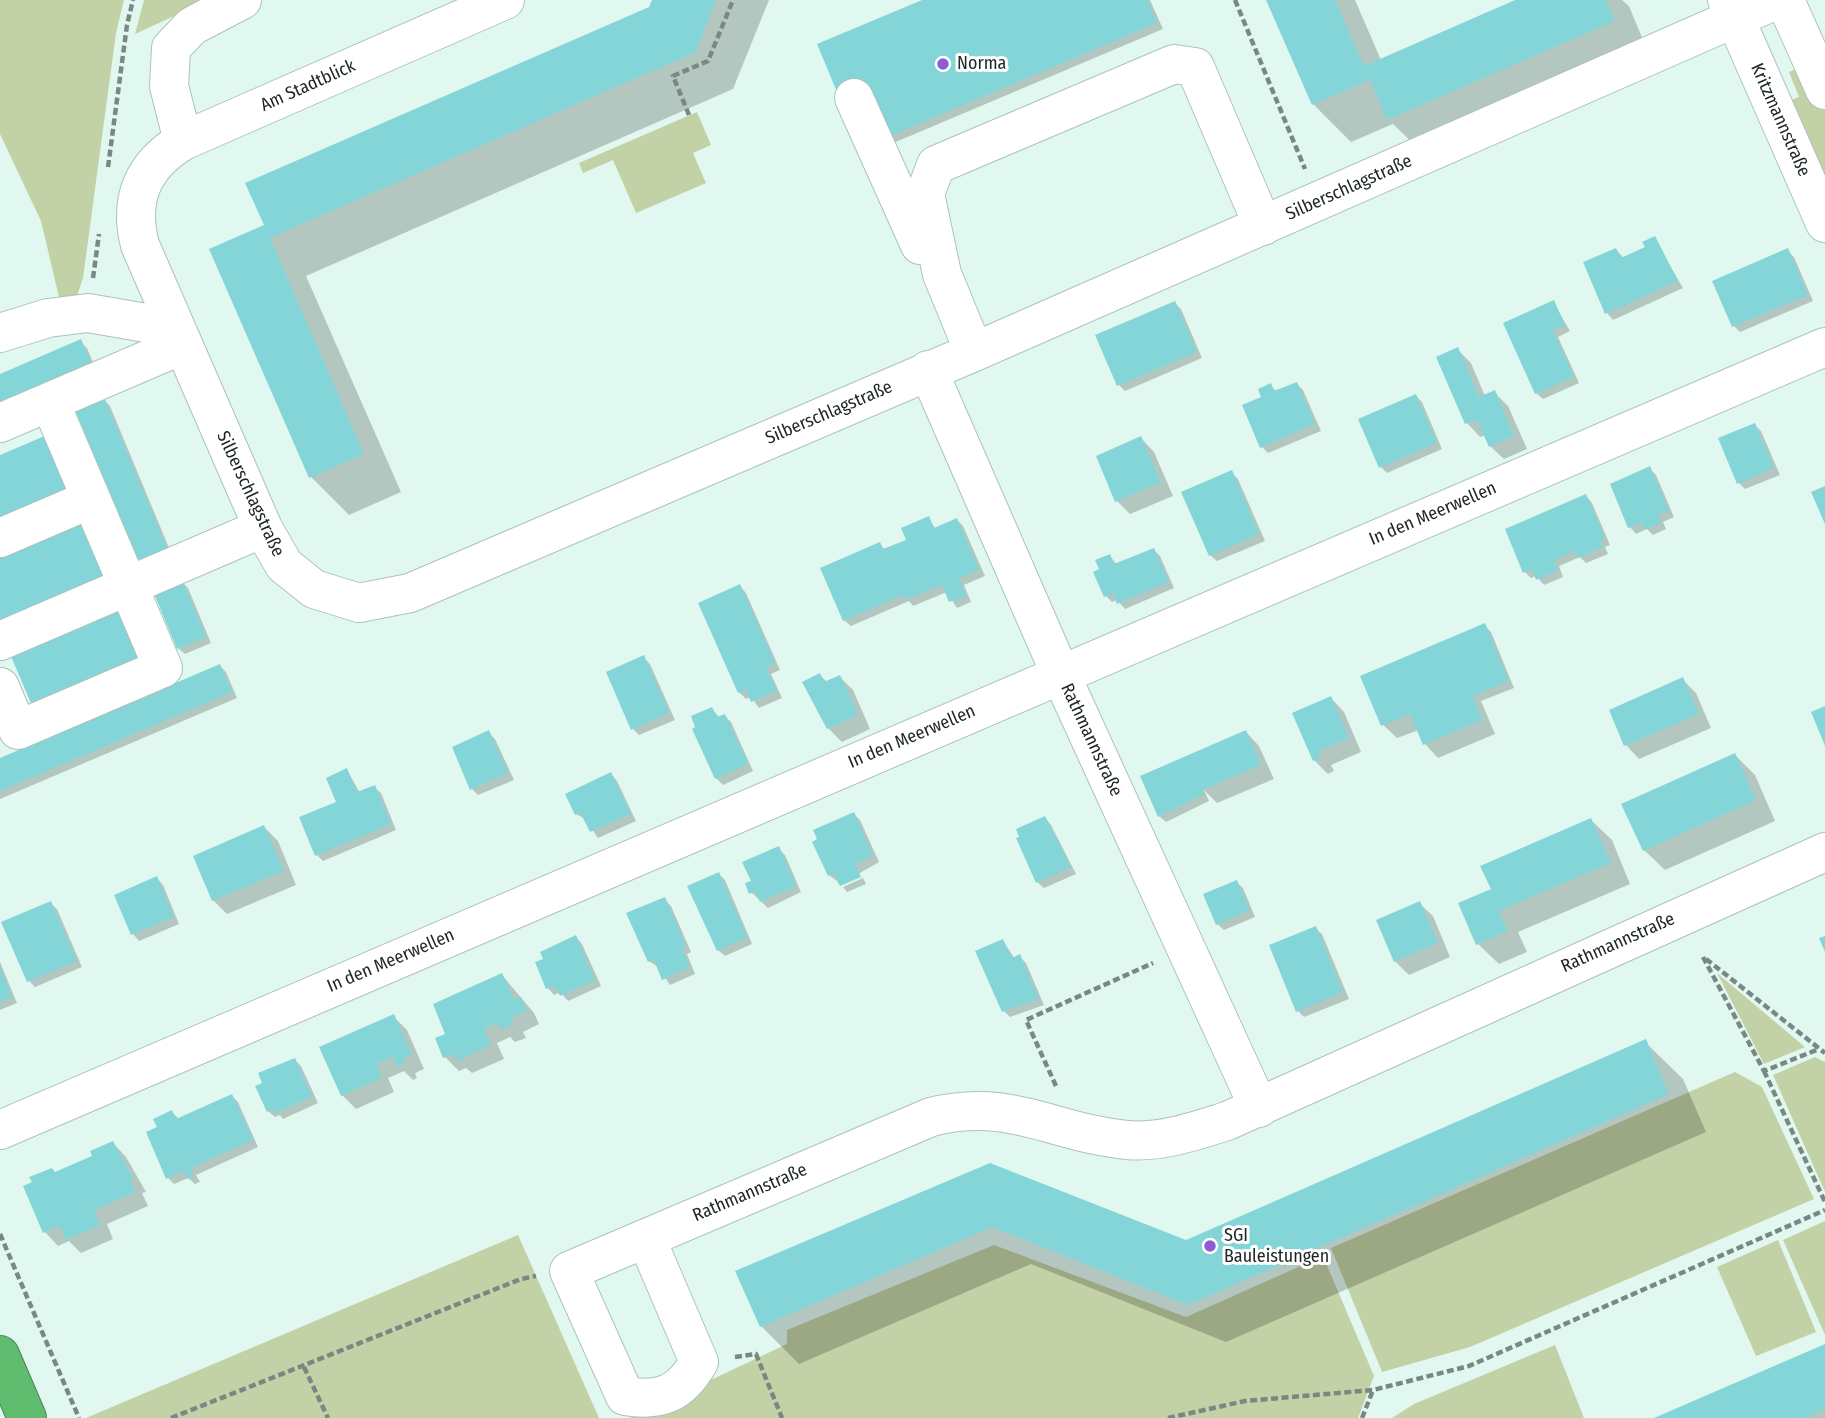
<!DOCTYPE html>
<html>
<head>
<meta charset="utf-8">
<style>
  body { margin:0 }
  canvas { display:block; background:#e1f8f0 }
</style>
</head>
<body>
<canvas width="1825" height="1418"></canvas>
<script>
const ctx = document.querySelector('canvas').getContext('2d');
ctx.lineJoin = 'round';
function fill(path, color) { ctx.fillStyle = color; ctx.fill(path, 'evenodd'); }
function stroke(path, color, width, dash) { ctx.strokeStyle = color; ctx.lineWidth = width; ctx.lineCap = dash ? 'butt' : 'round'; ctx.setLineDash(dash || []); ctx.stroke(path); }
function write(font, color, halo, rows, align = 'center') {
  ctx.font = font + ' "Fira Sans Condensed",sans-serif'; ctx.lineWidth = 6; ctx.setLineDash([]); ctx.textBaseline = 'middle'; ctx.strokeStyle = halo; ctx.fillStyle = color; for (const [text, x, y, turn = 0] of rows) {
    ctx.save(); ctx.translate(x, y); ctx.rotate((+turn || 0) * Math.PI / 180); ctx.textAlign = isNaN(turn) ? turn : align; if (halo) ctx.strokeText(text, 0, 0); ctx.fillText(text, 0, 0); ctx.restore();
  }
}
const green = new Path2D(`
  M0,0H124L116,33L83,278L77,296L59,297L41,221L0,134Z
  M144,0H209L135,34Z
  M1808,64L1825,103V188L1791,100L1799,97L1789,72Z
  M697,112L711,145L693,153L706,183L636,213L613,160L583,173L579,163Z
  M1717,973L1805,1047L1764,1064Z
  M1815,1057L1825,1062V1192L1773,1075Z
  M1735,1072L1762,1087L1814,1199L1470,1347L1382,1372L1331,1248Z
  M1825,1221V1335L1783,1240Z
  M518,1235L599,1418H86Z
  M1778,1240L1816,1332L1756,1356L1717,1267Z
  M994,1245L1186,1317L1323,1256L1374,1376L1358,1418H630L787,1344V1330Z
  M1555,1345L1584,1418H1392L1414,1404Z`);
const shadow = new Path2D(`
  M654,0H769L733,89L306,276L401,492L349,515L311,477L211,250L266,226L651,8Z
  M926,0H1150L1163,29L891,144L885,138Z
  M1268,0H1355L1381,60L1520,0H1622L1629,6L1651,59L1426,156L1393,124L1351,142L1313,104Z
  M1654,238L1683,288L1613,320L1607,313L1586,263L1616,250L1624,258L1647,248Z
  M1788,251L1794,257L1813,301L1740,332L1734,326Z
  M1553,302L1570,331L1558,337L1579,383L1543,399L1536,393Z
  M1175,303L1181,309L1202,358L1125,391L1119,385Z
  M80,342L87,348L99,376L0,375Z
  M1457,349L1471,363L1485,396L1494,392L1508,406L1527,449L1504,459L1490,446L1486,435L1480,437L1467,423L1438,358Z
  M1297,384L1303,390L1321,431L1268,453L1262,447L1263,398L1270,385L1277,392Z
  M1416,396L1422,402L1442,449L1387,473L1381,467Z
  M104,399L110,406L172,555L145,566L139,559L77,410Z
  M1755,425L1761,431L1780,475L1745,489L1739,483Z
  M1141,438L1154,452L1173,496L1130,514L1117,501Z
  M1649,468L1656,475L1674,517L1663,522L1666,529L1653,535L1647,529L1636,534L1630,527Z
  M1231,472L1238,479L1265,541L1217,561L1210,555Z
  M1586,496L1592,503L1610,545L1605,547L1608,554L1586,563L1580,557L1559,566L1563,577L1544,585L1536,576L1531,578L1525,572Z
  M928,518L936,529L957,520L963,526L985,576L964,585L971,602L957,608L947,592L913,606L909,601L851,626L844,620L880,544L885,550L909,540Z
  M1154,550L1160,556L1174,588L1125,609L1117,600L1112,602L1106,596L1101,570L1110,556L1117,565Z
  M181,581L188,588L211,643L185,654L178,648Z
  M740,586L746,593L780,670L771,674L782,698L759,708L751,697L746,699L739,692Z
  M1484,625L1491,632L1514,688L1481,701L1495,734L1438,758L1425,744L1419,730L1397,738L1383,725Z
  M643,657L650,664L675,720L639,735L633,729Z
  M220,666L226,672L237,698L0,799V760Z
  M820,675L827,682L840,677L853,690L870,729L842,742L828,728Z
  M1682,679L1696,693L1711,728L1639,759L1626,745Z
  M1331,698L1344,712L1361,752L1331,765L1334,771L1328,774L1314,760Z
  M712,709L720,718L725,716L731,722L753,771L723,785L716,778L698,728Z
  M1246,732L1259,746L1274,779L1217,803L1204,790L1209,801L1166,822L1159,816Z
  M489,733L495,739L514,780L478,795L472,789Z
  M1735,755L1755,775L1775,821L1665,870L1644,850Z
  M347,770L360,793L374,787L381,793L396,830L323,861L317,855L338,803Z
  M611,774L617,781L636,821L598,838L585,819L576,814Z
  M854,814L860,820L879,862L841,884L829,875L820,840Z
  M1045,818L1051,825L1076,874L1044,888L1037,882Z
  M1591,820L1612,840L1630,884L1518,932L1527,952L1499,964L1478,944L1493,890Z
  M264,827L278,841L296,885L227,914L213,900Z
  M778,848L785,855L801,892L768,908L751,892L753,882Z
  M719,874L725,880L752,944L725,956L718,950Z
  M157,878L163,885L179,924L139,941L133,934L116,896Z
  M863,878L866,884L847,892L843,887Z
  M1236,882L1243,888L1255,917L1224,930L1217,924Z
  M664,899L671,906L691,952L687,954L695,974L670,985L658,967L649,961Z
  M50,903L57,909L82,967L35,987L29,981Z
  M1419,903L1433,916L1450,957L1409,975L1395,961Z
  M1315,928L1322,934L1349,999L1304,1017L1298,1011Z
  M576,937L582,944L601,986L568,1001L560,992L554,995L548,988Z
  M1003,941L1015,959L1020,957L1026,963L1044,1005L1010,1017L1004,1011Z
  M0,962L17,1003L0,1010Z
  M502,975L534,1013L539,1024L523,1032L526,1038L515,1042L510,1037L497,1043L504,1059L472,1073L466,1068L459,1071L445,1057L448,1035Z
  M393,1016L407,1030L424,1069L415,1073L417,1078L413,1080L404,1071L388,1078L394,1092L356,1109L342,1095Z
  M1645,1042L1683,1079L1706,1132L1226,1342L1031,1264L799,1364L761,1326L990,1164L1186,1242Z
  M295,1060L301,1066L318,1103L283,1119L280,1115L275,1117L268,1111Z
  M232,1096L238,1102L258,1147L196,1175L200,1182L195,1184L188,1178L174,1184L168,1178L172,1112L179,1119Z
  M113,1143L126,1157L146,1192L142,1193L148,1206L107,1224L113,1239L81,1253L69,1241L58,1246L45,1232L56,1174L95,1157Z
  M1825,1346V1418H1659Z`);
const building = new Path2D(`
  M652,0H716L696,52L270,238L364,454L309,478L209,249L264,225L245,183L649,7Z
  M922,0H1148L1157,23L883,139L837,92L817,44Z
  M1266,0H1335L1364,66L1515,0H1606L1615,21L1387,120L1370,80L1312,105Z
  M1655,236L1678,281L1605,314L1583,262L1616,248L1621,258L1645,247L1642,242Z
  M1788,248L1808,295L1732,327L1712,281Z
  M1554,300L1565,325L1553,330L1574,377L1535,394L1503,323Z
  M1175,301L1197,352L1117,386L1095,335Z
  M81,339L94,370L0,409V374Z
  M1458,347L1479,397L1495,390L1514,436L1489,447L1477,420L1465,424L1436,357Z
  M1297,382L1315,424L1260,448L1242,405L1261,397L1258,389L1271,383L1274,391Z
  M1416,394L1437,443L1379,468L1358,419Z
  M104,397L167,548L137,560L75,410Z
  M1755,423L1774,468L1737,484L1718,438Z
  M47,435L70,490L0,519V455Z
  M1141,436L1161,482L1115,502L1096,456Z
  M1650,466L1669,511L1658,515L1661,522L1645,530L1642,523L1628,528L1610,484Z
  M1232,470L1259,534L1209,556L1181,492Z
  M1825,486V524L1811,492Z
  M1586,494L1605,538L1600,541L1603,547L1578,558L1575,551L1554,560L1558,570L1536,580L1532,569L1523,573L1505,529Z
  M929,516L934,528L957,518L979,570L959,578L966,596L949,602L942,585L905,600L903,595L843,621L820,568L880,542L883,549L906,540L901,528Z
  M83,522L106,576L0,620V557Z
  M1154,548L1169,582L1117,604L1113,593L1104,597L1093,572L1099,569L1095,560L1110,554L1114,564Z
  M182,579L206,637L177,649L153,591Z
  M740,584L775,663L766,667L777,691L751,702L746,690L738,693L698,603Z
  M122,606L145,661L33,708L10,654Z
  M1485,623L1509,681L1473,696L1482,720L1423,745L1410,714L1381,726L1360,676Z
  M644,655L669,713L631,730L606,672Z
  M220,664L232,692L0,791V758Z
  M820,673L824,682L840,675L858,715L827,729L802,682Z
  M1683,677L1699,714L1624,746L1609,710Z
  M1331,696L1349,738L1318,751L1321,758L1313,761L1292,713Z
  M1825,706V746L1811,712Z
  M712,707L717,717L725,714L748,764L715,779L692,729L695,727L691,716Z
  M489,730L508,773L470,790L452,747Z
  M1246,730L1261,765L1202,790L1204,794L1158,817L1140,776Z
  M1735,753L1756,800L1643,851L1621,804Z
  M347,768L357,792L375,785L391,824L315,856L299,817L336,802L326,778Z
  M611,772L631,814L590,832L580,812L575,815L565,794Z
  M854,812L873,856L855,864L861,877L840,886L833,873L828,876L812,842L817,839L813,830Z
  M1045,816L1071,867L1036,883L1016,838L1019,837L1016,829Z
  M1591,818L1611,863L1499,911L1508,931L1476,945L1458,903L1491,889L1480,866Z
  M264,825L284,871L212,901L193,856Z
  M779,846L796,886L760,902L755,891L749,894L745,883L751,881L742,862Z
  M719,872L747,937L717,951L687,886Z
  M157,876L174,917L131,935L114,895Z
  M1237,880L1250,910L1216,925L1203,894Z
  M665,897L686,946L682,947L690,967L662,980L654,960L648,962L626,913Z
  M51,901L77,961L27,982L1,922Z
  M1420,901L1438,943L1394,962L1376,920Z
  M1316,926L1343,992L1296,1012L1269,945Z
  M576,935L595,980L560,996L555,986L546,989L535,962L543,959L540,952Z
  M1825,936V952L1819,938Z
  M1003,939L1012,958L1020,954L1039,999L1002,1012L975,951Z
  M0,967L12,997L0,1002Z
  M502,973L514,1000L521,997L527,1010L511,1018L513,1024L500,1030L497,1023L484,1029L491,1045L457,1061L454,1054L443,1058L435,1038L445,1034L433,1004Z
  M394,1014L412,1055L402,1059L405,1064L397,1067L393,1057L376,1064L382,1078L341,1096L319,1047Z
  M1646,1039L1669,1094L1188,1305L992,1227L760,1327L735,1271L990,1163L1186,1240Z
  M295,1058L312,1097L275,1113L273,1109L267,1112L255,1086L262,1083L258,1073Z
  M232,1094L253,1140L191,1168L194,1175L187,1179L184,1171L166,1179L146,1132L157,1127L153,1119L172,1110L176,1119Z
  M113,1141L133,1178L130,1179L136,1192L94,1210L100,1225L66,1240L60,1226L43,1233L23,1186L32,1182L29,1177L52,1168L55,1172L92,1156L90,1151Z
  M1825,1344V1409L1805,1418H1654Z`);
const path = new Path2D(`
  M1235,0L1305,169
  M689,115L673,76L708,61L733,0
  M108,167L127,25L133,0
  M93,278L99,234
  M1703,957L1764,1071L1819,1049
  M1706,959L1825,1053
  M1764,1071L1825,1202
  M1056,1086L1026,1020L1153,963
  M0,1234L79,1418
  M735,1357L756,1354L782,1418
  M304,1367L328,1418
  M171,1418L521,1279L536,1276
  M1168,1418L1245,1401L1373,1390L1469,1366L1825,1210
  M1362,1418L1373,1390`);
const minor = new Path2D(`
  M505,0L183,141C143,165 128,199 140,245L263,528L284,565L314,589L359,603L410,593L974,352L1776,0
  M1727,0L1825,223
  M1785,0L1825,90
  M854,98L920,245
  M183,141L169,86L171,48L192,26L242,0
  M0,333L48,318L88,313L175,328
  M974,352L942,274L925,194L936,165L1174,64L1195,67L1263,226
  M928,370L1060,673L1259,1108
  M0,423L182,345
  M0,538L91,499
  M0,641L263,528
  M0,687L18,730L163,668L50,402
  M0,1130L1825,347
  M646,1238L699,1362C681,1393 662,1402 625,1396L569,1271L931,1117C1010,1097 1053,1133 1127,1140C1161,1143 1195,1131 1227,1121L1825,852`);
const highway = new Path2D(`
  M0,1355L27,1418`);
const markers = [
  [943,64,7,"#8d5cd6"],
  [1210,1246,7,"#8d5cd6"]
];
const poiNames = [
  ["Norma",957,64],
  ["SGI",1224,1236],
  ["Bauleistungen",1224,1257]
];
const streetNames = [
  ["Am Stadtblick",308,86,-24],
  ["Kritzmannstraße",1780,120,66],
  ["Silberschlagstraße",1349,188,-24],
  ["Silberschlagstraße",829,413,-23],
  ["Silberschlagstraße",250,494,65],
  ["In den Meerwellen",1433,514,-23],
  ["In den Meerwellen",912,737,-23],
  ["Rathmannstraße",1091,740,65],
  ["Rathmannstraße",1618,943,-24],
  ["In den Meerwellen",391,961,-23],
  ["Rathmannstraße",750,1193,-23]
];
fill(green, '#c3d1a6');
fill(shadow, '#0003');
fill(building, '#84d5d8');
stroke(minor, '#acc3bb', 40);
stroke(highway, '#498854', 40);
stroke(path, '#798883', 4.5, [7, 3.5]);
stroke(minor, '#fff', 38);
stroke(highway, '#60bd6f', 38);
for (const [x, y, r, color] of markers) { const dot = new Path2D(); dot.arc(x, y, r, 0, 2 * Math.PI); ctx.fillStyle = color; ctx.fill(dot); stroke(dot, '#fff', 2.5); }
write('18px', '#1d2623', '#fff', poiNames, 'left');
write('18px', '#1d2623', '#fff', streetNames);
</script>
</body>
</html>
